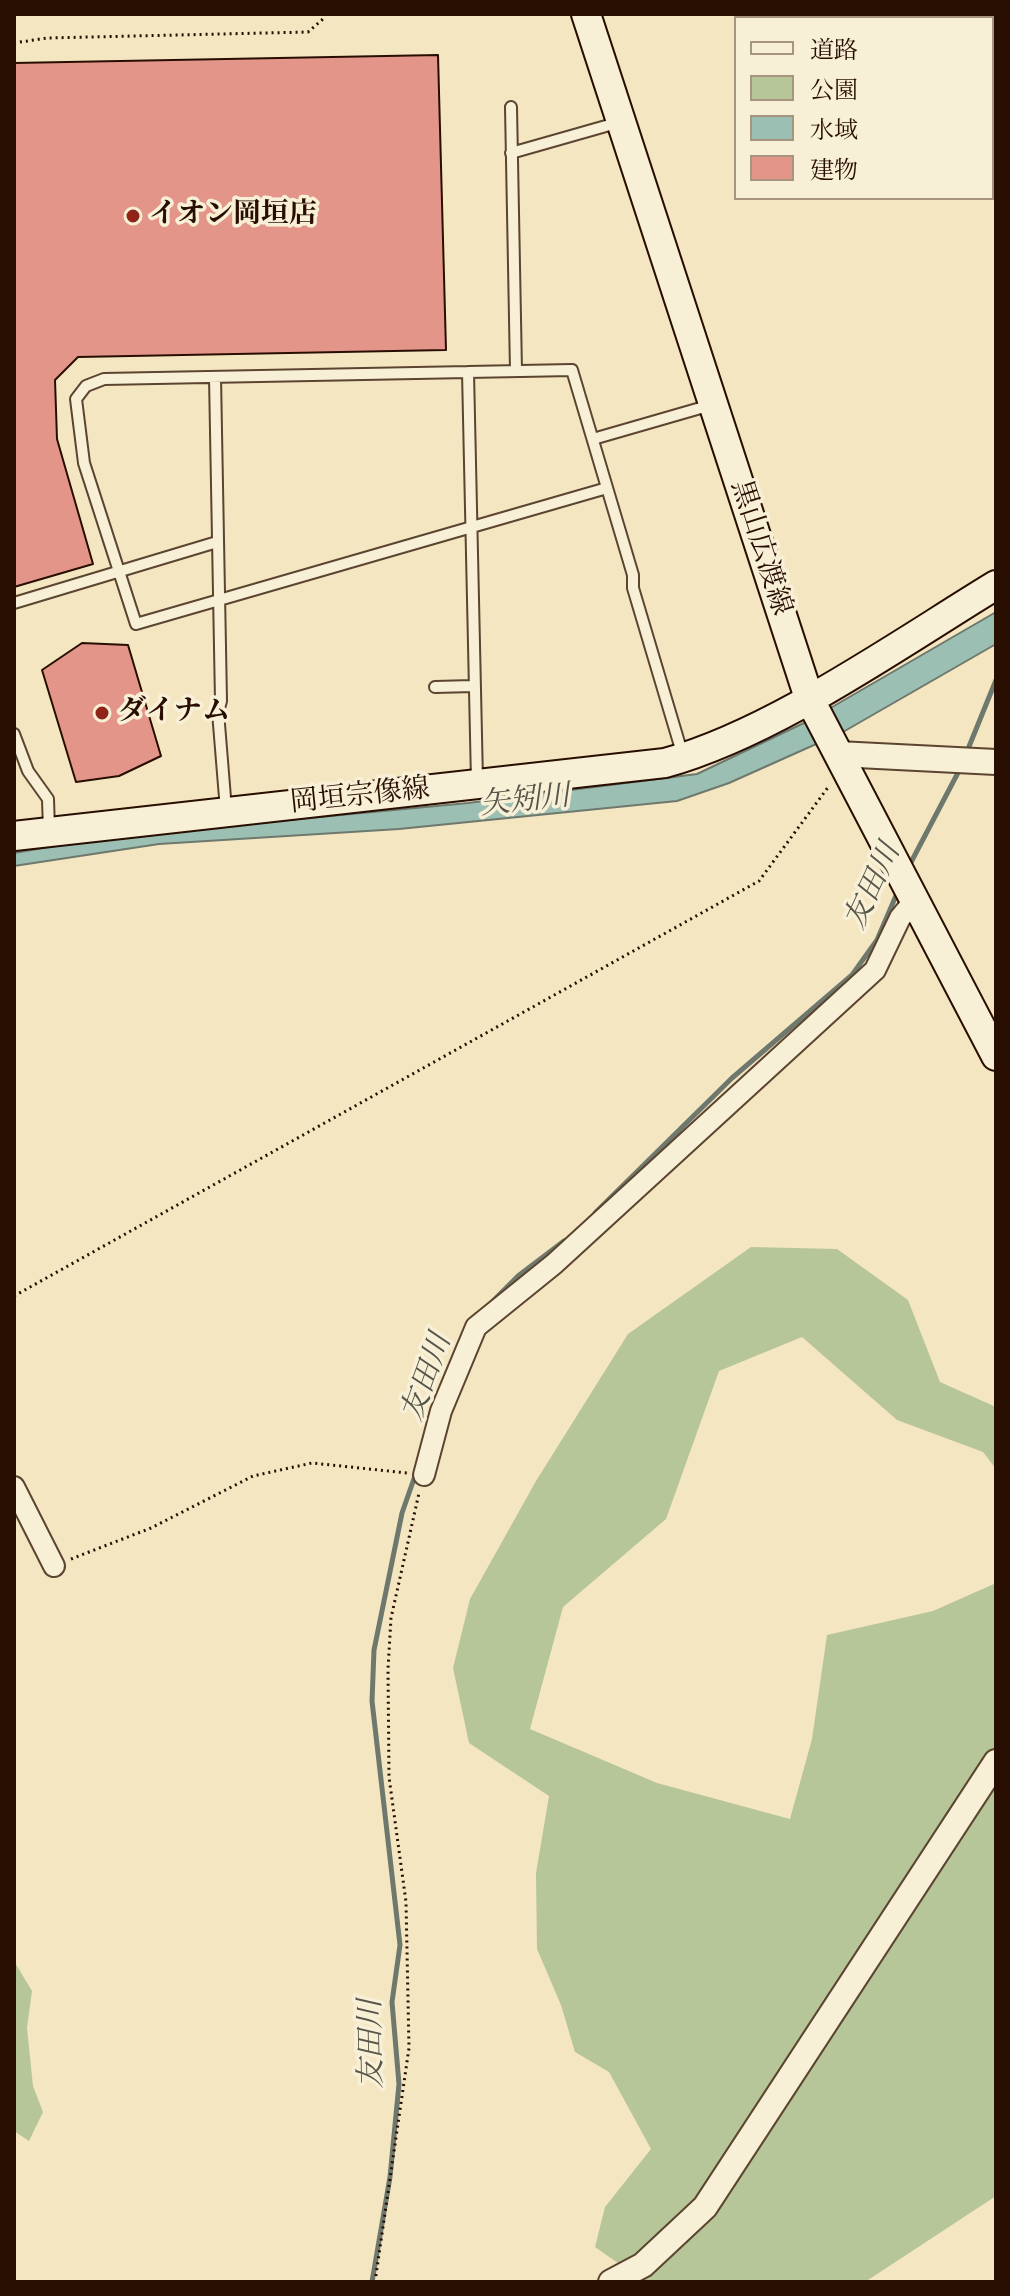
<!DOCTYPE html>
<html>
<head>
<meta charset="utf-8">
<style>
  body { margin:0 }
  #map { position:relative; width:1010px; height:2296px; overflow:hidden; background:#f5e6c2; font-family:Cardo,"Noto Serif JP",serif }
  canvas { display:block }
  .frame { position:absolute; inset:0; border:16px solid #280e00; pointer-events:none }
  .legend { position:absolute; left:734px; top:16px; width:260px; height:184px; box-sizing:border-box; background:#f8efd7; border:2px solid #a59581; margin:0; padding:10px 14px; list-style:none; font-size:24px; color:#280e00 }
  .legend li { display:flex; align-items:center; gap:16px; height:40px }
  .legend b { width:40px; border:2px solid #a59581 }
</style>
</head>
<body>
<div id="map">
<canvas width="1010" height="2296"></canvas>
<div class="frame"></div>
<ul class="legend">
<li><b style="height:10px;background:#f8efd7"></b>道路</li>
<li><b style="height:22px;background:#b6c698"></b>公園</li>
<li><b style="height:22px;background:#9cbfb4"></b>水域</li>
<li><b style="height:22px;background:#e49589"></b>建物</li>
</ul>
</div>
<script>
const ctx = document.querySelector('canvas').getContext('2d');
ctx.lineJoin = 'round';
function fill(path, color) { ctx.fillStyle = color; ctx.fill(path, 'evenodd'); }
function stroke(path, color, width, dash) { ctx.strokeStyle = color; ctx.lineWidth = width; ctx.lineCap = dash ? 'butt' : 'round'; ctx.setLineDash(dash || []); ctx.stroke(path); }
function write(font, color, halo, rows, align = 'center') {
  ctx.font = font + ' Cardo,"Noto Serif JP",serif'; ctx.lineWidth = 7; ctx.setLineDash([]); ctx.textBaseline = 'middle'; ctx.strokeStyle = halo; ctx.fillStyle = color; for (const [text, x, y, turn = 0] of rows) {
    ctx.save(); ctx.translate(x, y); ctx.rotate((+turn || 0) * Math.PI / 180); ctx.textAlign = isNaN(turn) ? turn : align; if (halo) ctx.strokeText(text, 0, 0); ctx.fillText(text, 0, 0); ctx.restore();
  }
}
const green = new Path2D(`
  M751,1247L837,1249L908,1300L940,1382L996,1407V1469L983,1452L897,1420L802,1337L719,1371L666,1519L563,1607L530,1729L657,1783L790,1819L812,1739L827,1635L933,1611L996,1583V2196L865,2282H645L595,2247L605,2207L651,2149L609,2072L575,2052L561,2005L537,1949L536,1873L549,1796L469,1743L453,1668L470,1599L536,1481L628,1334Z
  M14,1961L32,1991L27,2028L33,2086L43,2112L29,2141L14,2131Z`);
const water = new Path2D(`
  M996,612V644L843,732L729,783L677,801L399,829L159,844L14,866V853L108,837L468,803L697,774L808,721Z`);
const stream = new Path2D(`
  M966,754L996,680
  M908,868L961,767
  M595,1213L732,1078L852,975L877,940L898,891
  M487,1307L518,1276L564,1241
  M372,2282L390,2177L399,2084L392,2002L400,1945L372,1701L374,1650L402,1513L416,1473`);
const building = new Path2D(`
  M438,55L446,350L78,357L55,380L57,439L93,564L14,587V63Z
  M82,643L128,645L161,756L119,776L76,782L42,670Z`);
const path = new Path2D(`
  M14,43L47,38L308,32L323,19L322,14
  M14,1296L759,881L829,786
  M71,1559L151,1528L253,1476L312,1463L407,1473
  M375,2282L409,2048L406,1902L389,1777L388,1669L391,1618L419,1493`);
const service = new Path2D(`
  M511,107L516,371
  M511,153L620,122
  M468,372L477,781
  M215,377L221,701L218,712L226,810
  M593,439L711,405
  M607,488L136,624L84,463L76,399L86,386L104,379L572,370L633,575V588L683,756
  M14,603L217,542
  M435,687L473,686
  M14,734L28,771L48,799L49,830`);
const minor = new Path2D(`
  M424,1475L441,1411L476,1327L554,1264L875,970L900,918L915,900
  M14,1487L54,1566`);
const tertiary = new Path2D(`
  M838,754L996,762
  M611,2282L643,2265L705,2207L996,1762`);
const secondary = new Path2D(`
  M586,14L809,698L996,1056
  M14,836L665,763C774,733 899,644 996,585`);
const markers = [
  [133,216,8,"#8f2418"],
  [102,713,8,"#8f2418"]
];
const poiNames = [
  ["イオン岡垣店",149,216],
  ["ダイナム",118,713]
];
const streetNames = [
  ["黒山広渡線",760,548,72],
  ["岡垣宗像線",360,797,-6]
];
const waterNames = [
  ["矢矧川",525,802,-6],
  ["友田川",874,887,-65],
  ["友田川",428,1378,-70],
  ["友田川",373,2044,-91]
];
fill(green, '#b6c698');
fill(water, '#9cbfb4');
stroke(water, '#6e786c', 2);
stroke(stream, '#6e786c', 5);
fill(building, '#e49589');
stroke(building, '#280e00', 2);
stroke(service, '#5b4430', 14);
stroke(minor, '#5b4430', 24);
stroke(tertiary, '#5b4430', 28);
stroke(secondary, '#280e00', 32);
stroke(path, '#280e00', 3, [2, 4]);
stroke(service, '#f8efd7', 10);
stroke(minor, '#f8efd7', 20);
stroke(tertiary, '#f8efd7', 24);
stroke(secondary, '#f8efd7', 28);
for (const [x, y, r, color] of markers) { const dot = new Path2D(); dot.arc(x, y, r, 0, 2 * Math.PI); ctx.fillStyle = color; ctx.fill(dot); stroke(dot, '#f8efd7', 3); }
write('bold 28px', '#280e00', '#f8efd7', poiNames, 'left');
write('28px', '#280e00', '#f8efd7', streetNames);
write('italic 30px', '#565548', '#f8efd7', waterNames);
</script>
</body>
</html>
